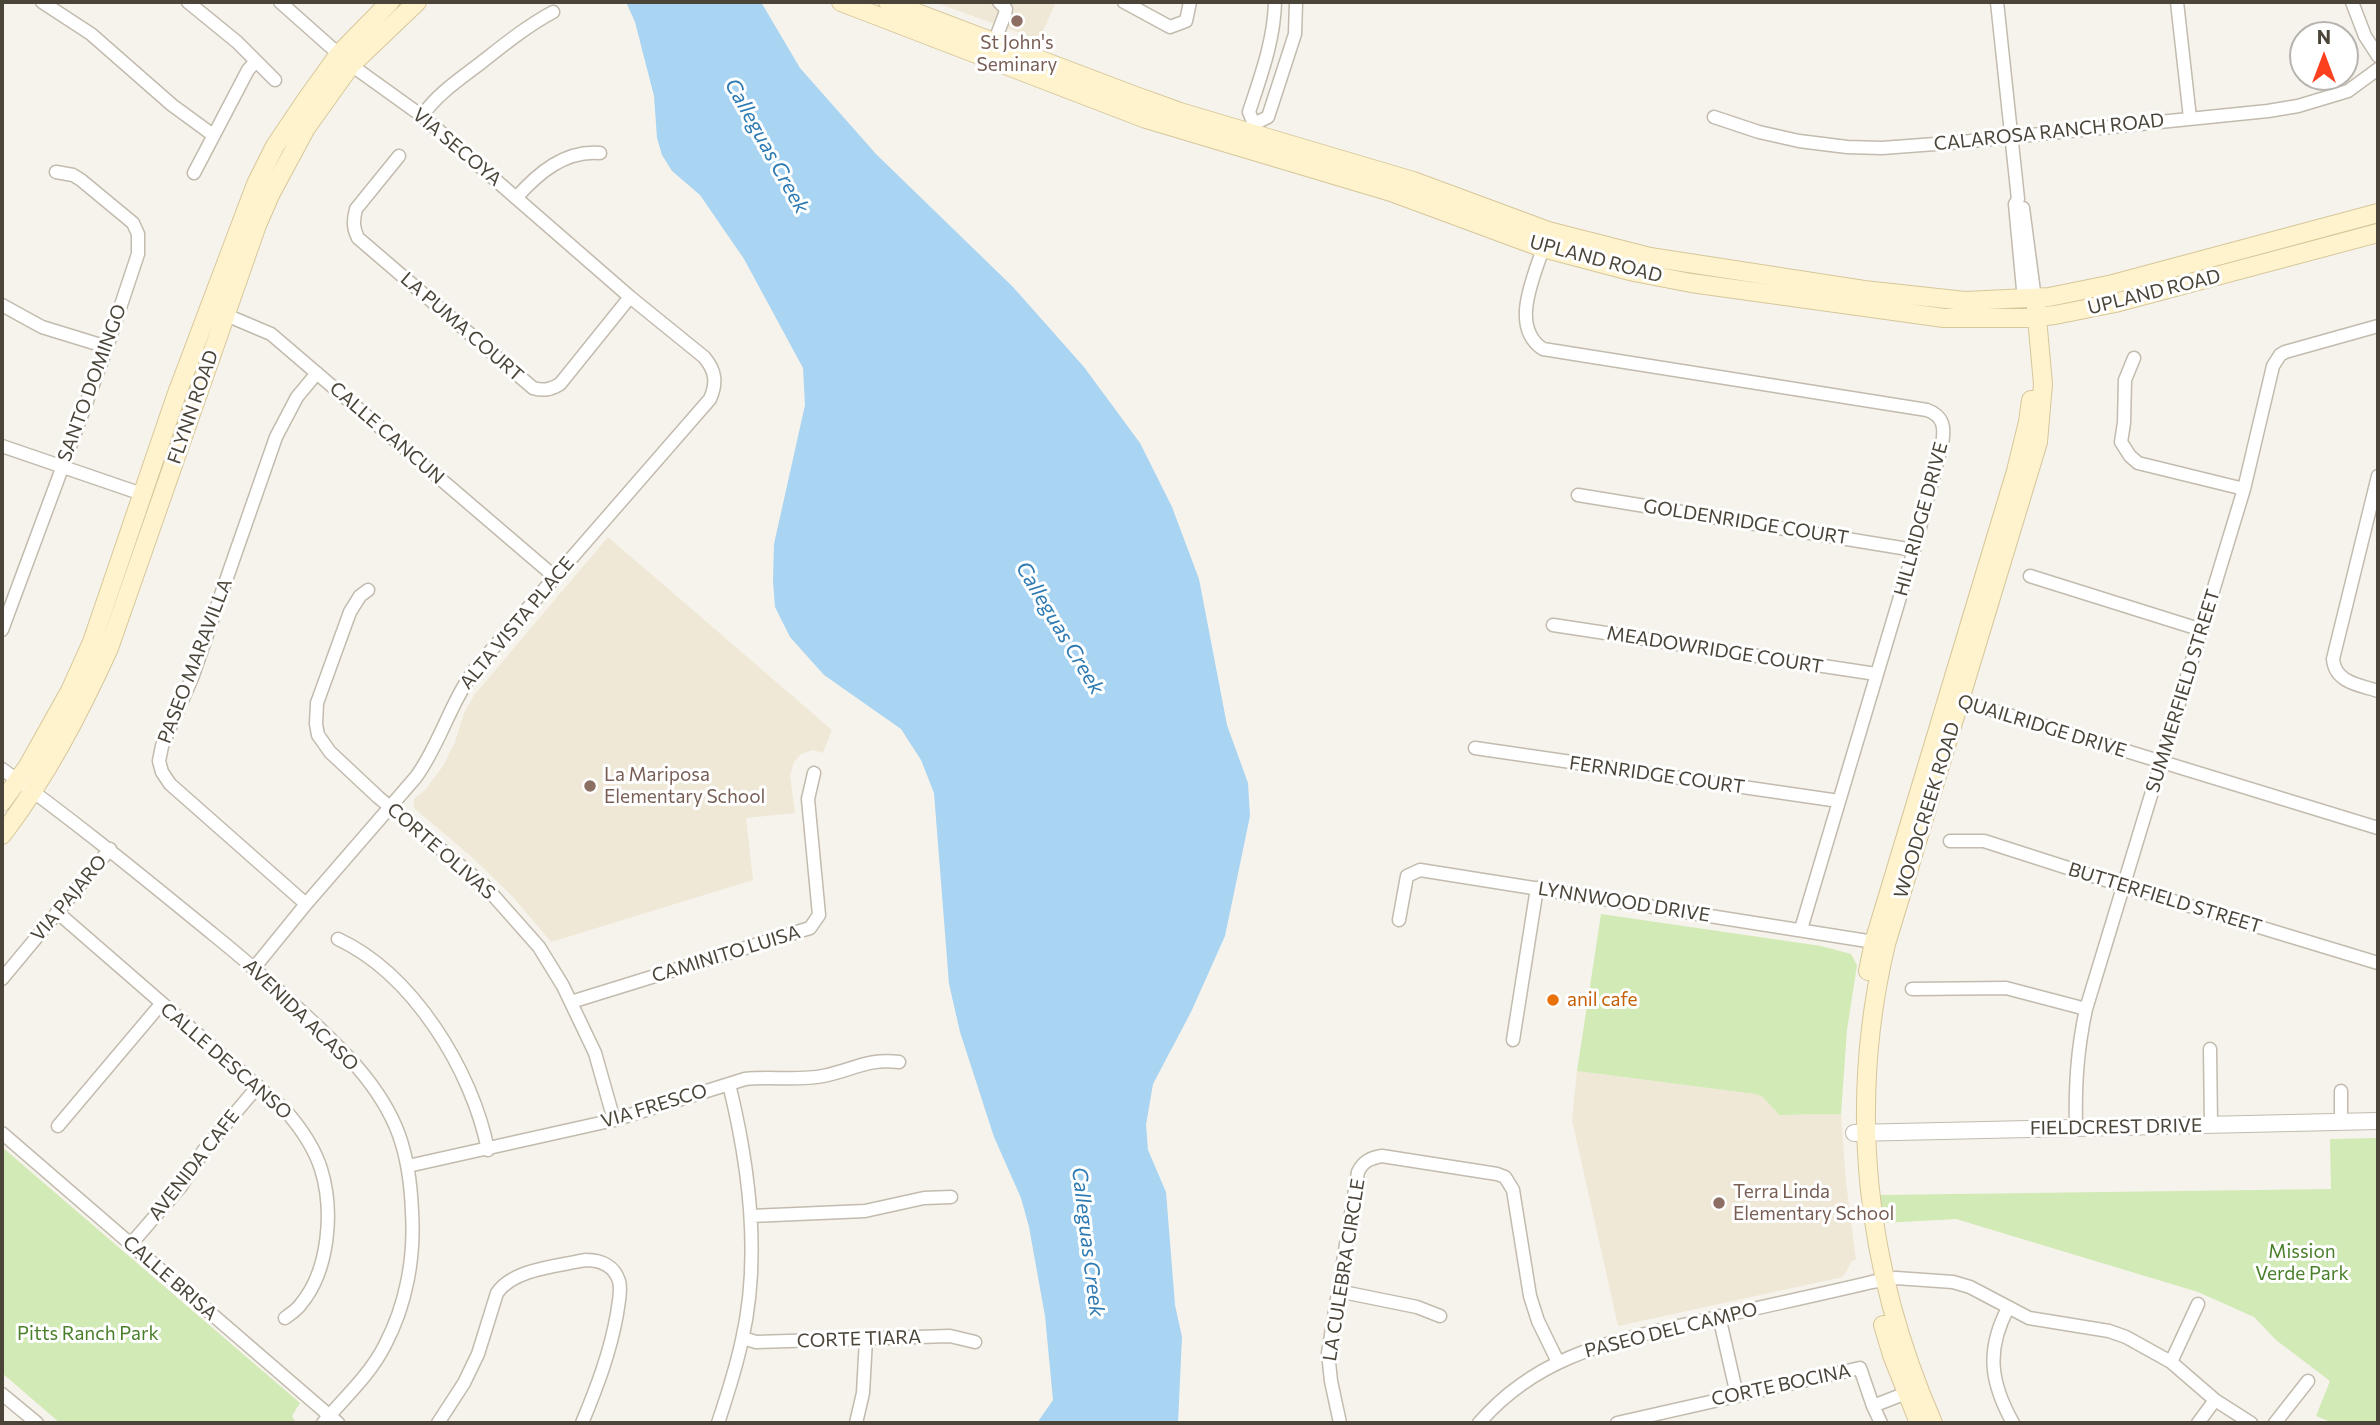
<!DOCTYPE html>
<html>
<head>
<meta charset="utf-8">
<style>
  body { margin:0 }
  #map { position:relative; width:2380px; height:1425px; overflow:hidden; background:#f6f3ec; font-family:Commissioner,sans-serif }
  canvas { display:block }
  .frame { position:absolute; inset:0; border:4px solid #4b4439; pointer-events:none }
  .north { position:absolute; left:2289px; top:21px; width:70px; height:70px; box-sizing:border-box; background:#fff; border:2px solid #b7b4b0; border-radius:50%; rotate:0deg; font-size:19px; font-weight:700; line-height:28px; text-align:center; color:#4b4439 }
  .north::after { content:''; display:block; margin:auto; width:24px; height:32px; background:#fc3f1d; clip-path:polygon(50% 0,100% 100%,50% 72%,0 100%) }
</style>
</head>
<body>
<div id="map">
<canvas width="2380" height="1425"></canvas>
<div class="frame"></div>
<div class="north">N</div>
</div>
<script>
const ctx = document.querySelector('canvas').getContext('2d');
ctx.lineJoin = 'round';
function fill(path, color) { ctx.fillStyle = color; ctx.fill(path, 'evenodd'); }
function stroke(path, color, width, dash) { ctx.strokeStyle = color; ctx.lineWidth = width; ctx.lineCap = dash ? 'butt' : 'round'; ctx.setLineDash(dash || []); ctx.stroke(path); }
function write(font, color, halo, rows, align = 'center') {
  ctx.font = font + ' Commissioner,sans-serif'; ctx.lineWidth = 6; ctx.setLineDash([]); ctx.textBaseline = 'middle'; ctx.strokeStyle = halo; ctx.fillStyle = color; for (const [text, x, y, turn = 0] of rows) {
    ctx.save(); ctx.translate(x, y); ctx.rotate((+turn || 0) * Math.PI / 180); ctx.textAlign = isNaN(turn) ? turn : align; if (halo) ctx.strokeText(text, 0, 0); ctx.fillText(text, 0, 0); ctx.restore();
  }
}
const education = new Path2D(`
  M934,2H1056L1039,40Z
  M608,537L832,730L823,753L813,750L801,754L794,762L790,775L795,813L746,818L753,880L551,942L513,897L474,859L414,808V799L426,789L443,766L455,742L464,713L475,694Z
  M1577,1071L1755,1094L1763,1097L1779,1115L1841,1114L1846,1182L1856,1260L1852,1261L1843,1277L1618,1326L1572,1120Z`);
const green = new Path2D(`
  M1601,914L1821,946L1851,954L1857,965L1847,1030L1841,1114L1779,1115L1763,1097L1755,1094L1577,1071Z
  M2378,1138V1423H2333L2316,1416L2330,1381L2276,1340L2254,1317L2198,1292L1956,1219L1884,1223L1880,1195L2331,1189L2330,1139Z
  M2,1147L300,1403L292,1416L296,1423H60L2,1373Z`);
const water = new Path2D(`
  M626,2H761L800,68L876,154L1013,287L1084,367L1140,443L1172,507L1199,579L1227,725L1248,783L1250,816L1225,936L1191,1012L1153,1084L1146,1125L1148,1150L1166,1192L1175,1305L1182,1337L1178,1423H1037L1053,1400L1045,1316L1029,1227L1021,1198L994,1137L960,1032L949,984L934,793L921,760L901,729L824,675L790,637L775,607L773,581L774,544L805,405L803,368L744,259L700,195L672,171L662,155L657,138L654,96L635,22Z`);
const minor = new Path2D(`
  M42,2L91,34L172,105L213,135
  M188,2L237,42L275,80
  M1124,2L1170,27L1186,21L1190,2
  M1275,2C1274,41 1261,75 1249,112L1254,124L1268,117L1295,34L1296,2
  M1997,2L2018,199L2015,204L2024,300
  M2177,2L2190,118
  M2352,2L2365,36L2378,56
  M992,48L1005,14L1006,9L999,2
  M422,116C437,94 460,79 482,62C505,44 527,26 553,12
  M1714,117L1759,132L1799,141L1847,147L1882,148L1962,142L2268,111L2298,106L2348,91L2378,69
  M399,156L356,209C353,221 353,228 358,238L533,388C543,391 550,390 560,384L630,297
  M194,173L248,70L256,61
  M516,198C538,173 565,150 600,153
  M2023,208L2035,299
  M1545,242C1536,273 1508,326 1543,349L1927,410C1944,416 1945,428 1942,444L1914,550L1801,929
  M2,305L42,327L107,347
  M219,312L271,334L555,577
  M2134,358L2125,380L2124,423L2121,442L2130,456L2138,463L2244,489
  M2,446L142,494
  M2378,476L2333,659C2335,683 2360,685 2378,691
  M1578,495L1914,550
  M2030,576L2202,630
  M368,590L360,596L350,612L317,703L316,724L318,735L330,752L378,797L485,886L539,947L563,986L595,1053L614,1120
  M1553,625L1876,674
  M2,630L107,347L138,254V234L133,223L81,180L73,175L56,172
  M1953,698L2378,828
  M1475,748L1839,801
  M2,769C75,821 144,878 214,935C244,959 273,985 301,1011C339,1046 381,1085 399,1135C408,1160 411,1185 412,1212C415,1258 406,1305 385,1345C370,1375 344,1398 323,1423
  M1950,841H1984L2124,886L2378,963
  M306,904L170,784L162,772L159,761L162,746L192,678L276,437L297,397L317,373
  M57,912L285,1110C300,1127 314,1147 321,1169C334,1211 329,1270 301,1304C297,1310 290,1314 285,1318
  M1399,920L1407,876L1420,870L1880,943
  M338,939C413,974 472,1070 488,1150
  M254,968L306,904L416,777C440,744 450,703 475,669L710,399C717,383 716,371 704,357L630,297L422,116L351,65L280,2
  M2,979L110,849
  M1912,989L2006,988L2086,1009
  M571,1002L810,928L819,915L808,799L814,773
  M1513,1040L1537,888
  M2210,1049L2211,1125
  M2341,1091V1122
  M58,1126L161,1004
  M2076,1128C2075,1086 2077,1051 2086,1009L2244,489L2273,366L2280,355L2285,352L2378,326
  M2,1133L338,1423
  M408,1166L614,1120L745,1079C771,1076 798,1081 823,1076C853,1070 868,1058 899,1062
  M751,1216L865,1211L924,1198L951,1197
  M131,1244L182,1185L204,1150L258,1086
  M1338,1291L1417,1307L1440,1316
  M2008,1308C1986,1350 1990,1382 2013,1423
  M1719,1316L1737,1395
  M743,1338L756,1342L950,1336L975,1342
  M2171,1362L2198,1304
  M2,1394L37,1423
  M1873,1406L1881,1423
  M438,1423L464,1383L478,1354L497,1293C513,1269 558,1266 585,1260C600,1260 614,1265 619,1281C622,1292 618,1304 617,1314C610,1353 597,1387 582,1423
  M718,1423C727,1396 736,1368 742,1340C761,1258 749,1165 729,1084
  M856,1423L863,1393L866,1339
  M1340,1423L1331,1381L1328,1353L1358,1172C1363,1161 1371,1158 1382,1156L1497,1174L1505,1177L1513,1190L1530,1296L1538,1321L1558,1362
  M1479,1423C1539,1354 1611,1342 1696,1322C1755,1308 1814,1296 1872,1282L1896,1278L1953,1282L1970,1287L2029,1318L2109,1331L2126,1337L2171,1362L2215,1400L2251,1423
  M1617,1423L1860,1368L1873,1406L1914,1390
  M2198,1423L2215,1400
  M2275,1423L2308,1381`);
const tertiary = new Path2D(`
  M1854,1133L2378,1121`);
const secondary = new Path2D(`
  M841,2L1146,119L1394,193L1543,248L1634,272L1691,283L1944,318H2026L2055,315L2115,303L2378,233
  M888,2L1133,95L1180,112L1413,181L1548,231L1650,257L1864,290L1965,301L2049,297L2113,284L2378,213
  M2,802L28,766L70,691L92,642L176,396L256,184L275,146L306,100L339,54L390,2
  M2,835C46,777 79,714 109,648L257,225L271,193L306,128L351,65L417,2
  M1868,971L1874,942L2016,471L2028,422L2031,400
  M1883,1325L1892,1355L1919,1423
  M1933,1423C1866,1270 1847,1108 1886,944L2038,442L2043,384L2036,307`);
const markers = [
  [1017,21,7,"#8d6e63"],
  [590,786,7,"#8d6e63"],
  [1553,1000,7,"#e8710a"],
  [1719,1203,7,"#8d6e63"]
];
const educationNames = [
  ["St John's",1017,43,"center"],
  ["Seminary",1017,65,"center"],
  ["La Mariposa",604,775],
  ["Elementary School",604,797],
  ["Terra Linda",1733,1192],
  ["Elementary School",1733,1214]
];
const streetNames = [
  ["CALAROSA RANCH ROAD",2049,132,-6],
  ["VIA SECOYA",457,147,40],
  ["UPLAND ROAD",1596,259,15],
  ["UPLAND ROAD",2154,292,-14],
  ["LA PUMA COURT",462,327,41],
  ["SANTO DOMINGO",92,383,-70],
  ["FLYNN ROAD",193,407,-71],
  ["CALLE CANCUN",387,433,41],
  ["HILLRIDGE DRIVE",1921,519,-75],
  ["GOLDENRIDGE COURT",1746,522,9],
  ["ALTA VISTA PLACE",517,623,-50],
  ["MEADOWRIDGE COURT",1715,650,9],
  ["PASEO MARAVILLA",195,661,-69],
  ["SUMMERFIELD STREET",2183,691,-73],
  ["QUAILRIDGE DRIVE",2042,726,17],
  ["FERNRIDGE COURT",1657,775,8],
  ["WOODCREEK ROAD",1927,810,-73],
  ["CORTE OLIVAS",441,851,41],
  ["VIA PAJARO",69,898,-50],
  ["BUTTERFIELD STREET",2165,898,17],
  ["LYNNWOOD DRIVE",1624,902,9],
  ["CAMINITO LUISA",726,954,-17],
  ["AVENIDA ACASO",301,1015,44],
  ["CALLE DESCANSO",226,1061,41],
  ["VIA FRESCO",654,1106,-17],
  ["FIELDCREST DRIVE",2116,1127,-1],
  ["AVENIDA CAFE",194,1165,-52],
  ["LA CULEBRA CIRCLE",1344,1270,-81],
  ["CALLE BRISA",170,1278,41],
  ["PASEO DEL CAMPO",1671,1330,-14],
  ["CORTE TIARA",859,1339,-2],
  ["CORTE BOCINA",1781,1385,-12]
];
const foodNames = [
  ["anil cafe",1567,1000]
];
const parkNames = [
  ["Mission",2302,1252],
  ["Verde Park",2302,1274],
  ["Pitts Ranch Park",88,1334]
];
const waterNames = [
  ["Calleguas Creek",767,146,61],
  ["Calleguas Creek",1060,628,59],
  ["Calleguas Creek",1088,1242,83]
];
fill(education, '#efe8d6');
fill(green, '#d2eab5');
fill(water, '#a9d4f2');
stroke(minor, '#c2bbae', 15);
stroke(tertiary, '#c2bbae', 18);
stroke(secondary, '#d6c79b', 20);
stroke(minor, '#fff', 12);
stroke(tertiary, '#fff', 16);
stroke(secondary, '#fff3cd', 18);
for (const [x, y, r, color] of markers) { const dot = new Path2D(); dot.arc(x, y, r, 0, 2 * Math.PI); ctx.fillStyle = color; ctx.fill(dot); stroke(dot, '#fff', 2.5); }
write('19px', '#785e54', '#fff', educationNames, 'left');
write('19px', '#4b4439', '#fff', streetNames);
write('19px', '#c56008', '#fff', foodNames, 'left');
write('19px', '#4a7f2a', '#fff', parkNames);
write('italic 21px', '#2e7ab2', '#fff', waterNames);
</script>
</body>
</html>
